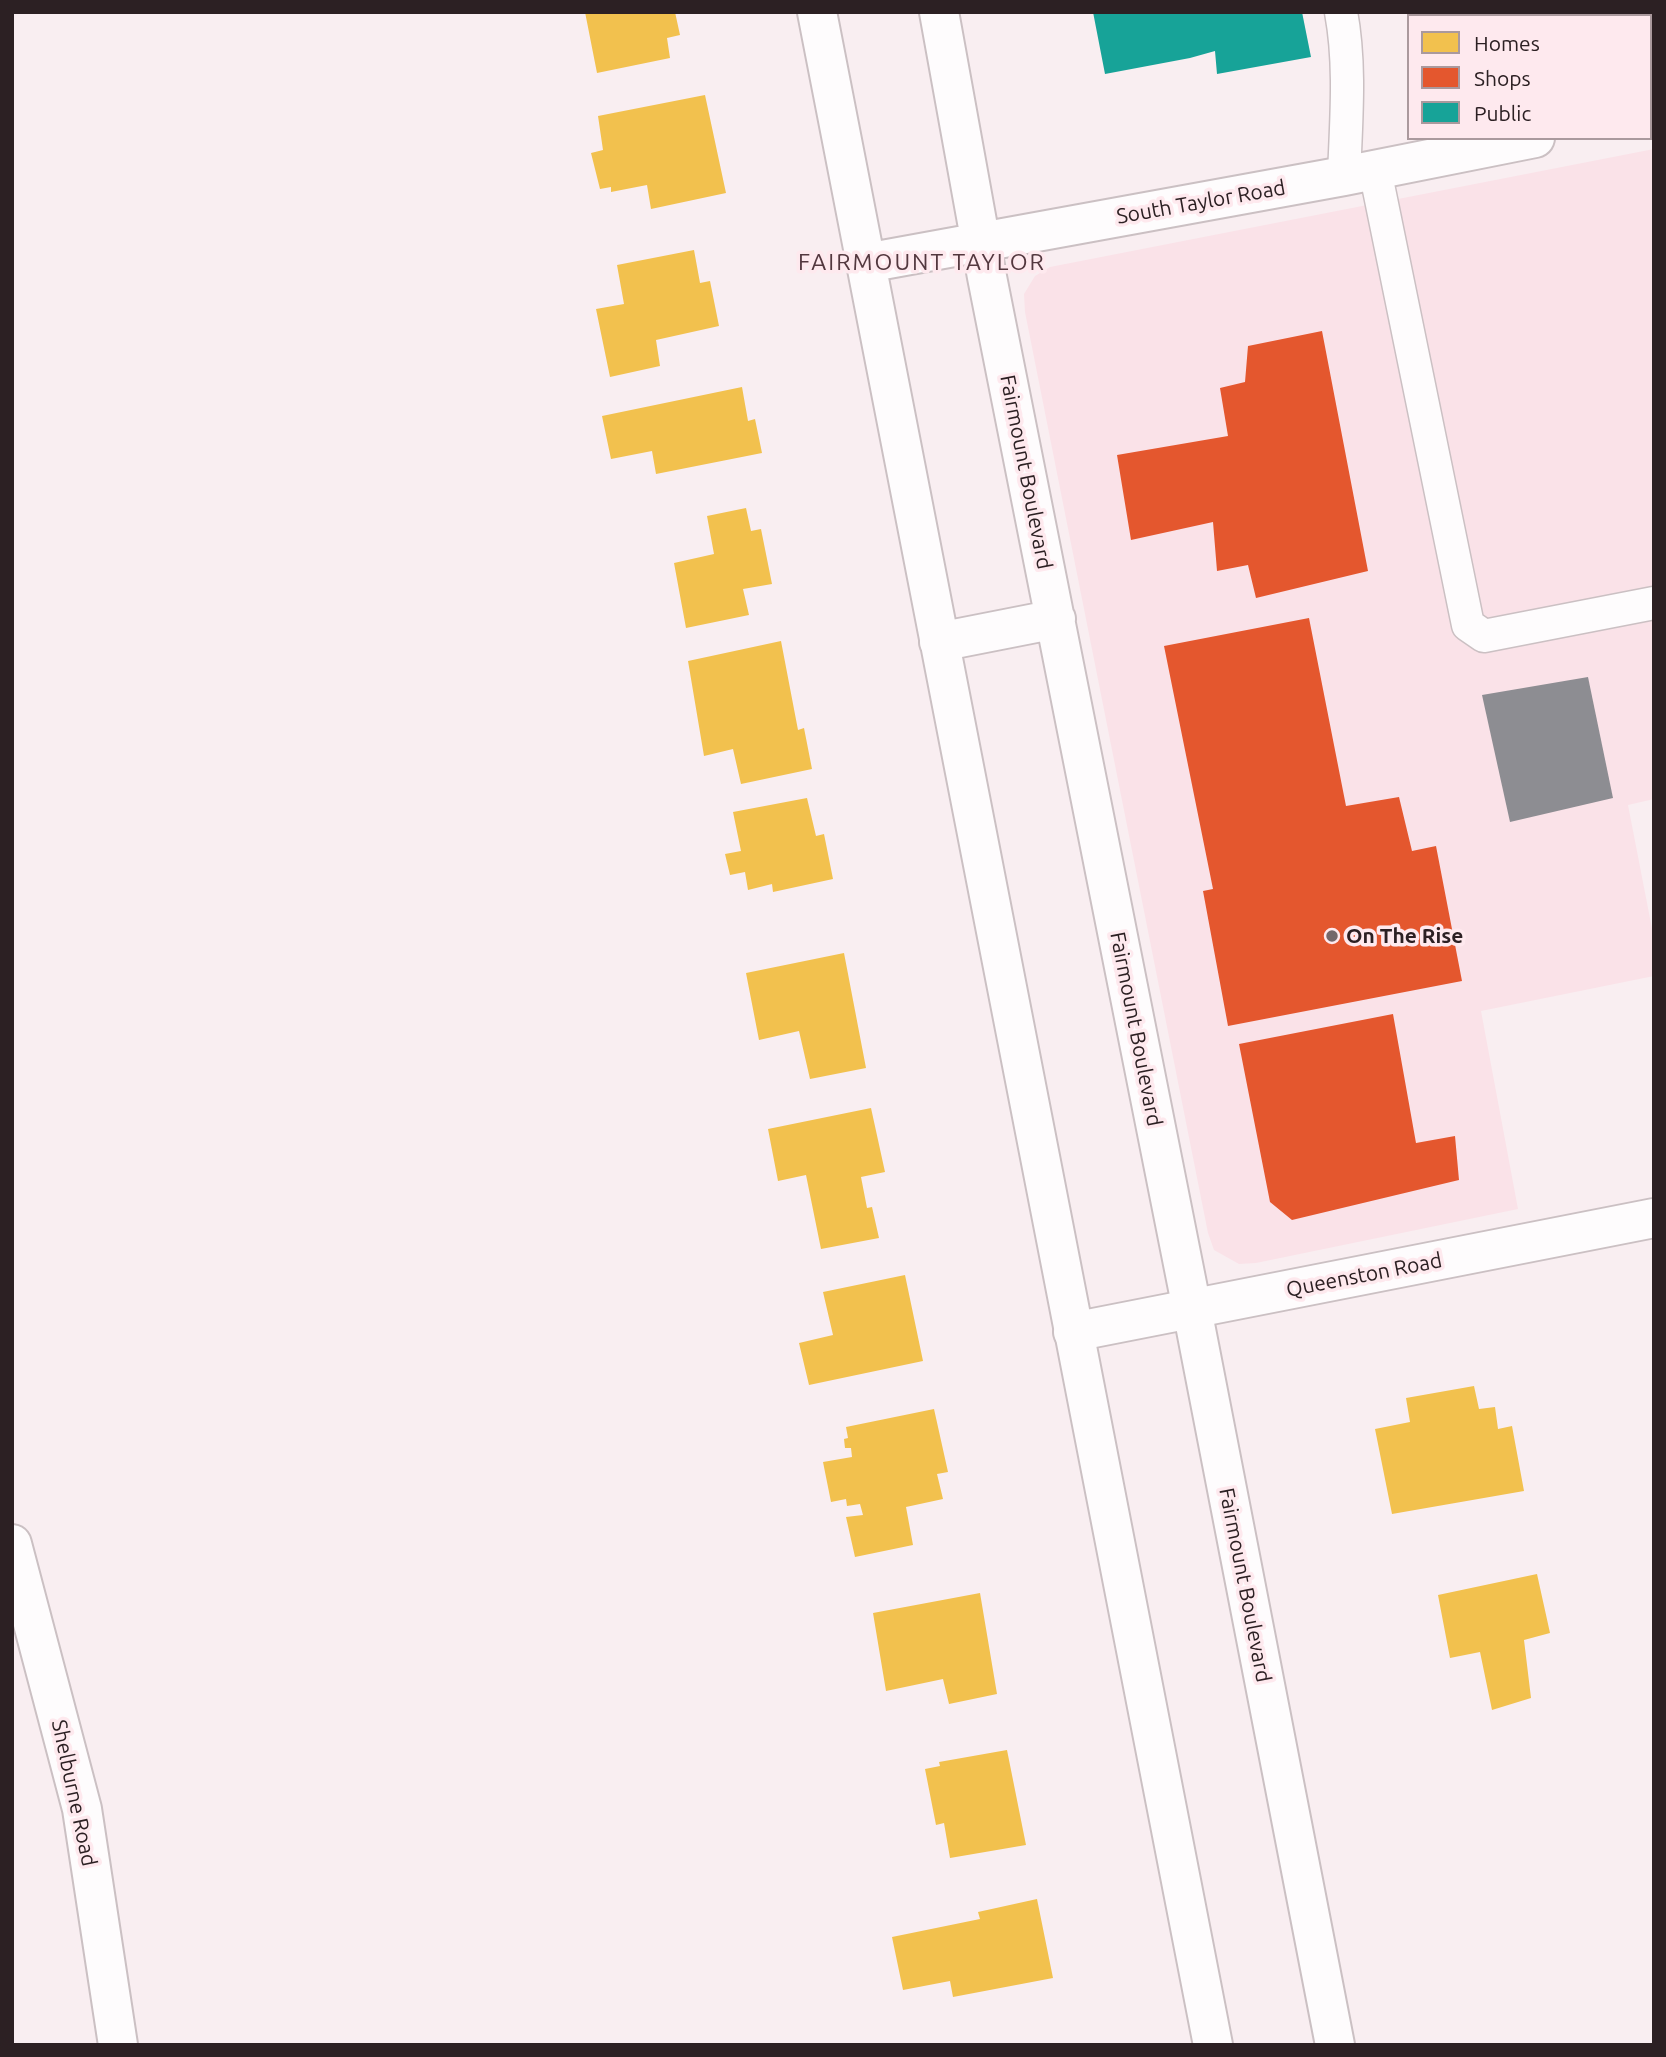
<!DOCTYPE html>
<html>
<head>
<meta charset="utf-8">
<style>
  body { margin:0 }
  #map { position:relative; width:1666px; height:2057px; overflow:hidden; background:#f9eef1; font-family:Ubuntu,sans-serif }
  canvas { display:block }
  .frame { position:absolute; inset:0; border:14px solid #2c2023; pointer-events:none }
  .legend { position:absolute; left:1407px; top:14px; width:245px; height:126px; box-sizing:border-box; background:#fee9ee; border:2px solid #aa999d; margin:0; padding:9px 12px; list-style:none; font-size:21px; color:#2c2023 }
  .legend li { display:flex; align-items:center; gap:14px; height:35px }
  .legend b { width:35px; border:2px solid #aa999d }
</style>
</head>
<body>
<div id="map">
<canvas width="1666" height="2057"></canvas>
<div class="frame"></div>
<ul class="legend">
<li><b style="height:19px;background:#f2c14e"></b>Homes</li>
<li><b style="height:19px;background:#e4572e"></b>Shops</li>
<li><b style="height:19px;background:#17a398"></b>Public</li>
</ul>
</div>
<script>
const ctx = document.querySelector('canvas').getContext('2d');
ctx.lineJoin = 'round';
function fill(path, color) { ctx.fillStyle = color; ctx.fill(path, 'evenodd'); }
function stroke(path, color, width, dash) { ctx.strokeStyle = color; ctx.lineWidth = width; ctx.lineCap = dash ? 'butt' : 'round'; ctx.setLineDash(dash || []); ctx.stroke(path); }
function write(font, color, halo, rows, align = 'center') {
  ctx.font = font + ' Ubuntu,sans-serif'; ctx.lineWidth = 7; ctx.setLineDash([]); ctx.textBaseline = 'middle'; ctx.strokeStyle = halo; ctx.fillStyle = color; for (const [text, x, y, turn = 0] of rows) {
    ctx.save(); ctx.translate(x, y); ctx.rotate((+turn || 0) * Math.PI / 180); ctx.textAlign = isNaN(turn) ? turn : align; if (halo) ctx.strokeText(text, 0, 0); ctx.fillText(text, 0, 0); ctx.restore();
  }
}
const built = new Path2D(`
  M1654,149V799L1628,805L1654,939V976L1481,1011L1518,1209L1256,1263L1239,1264L1214,1250L1208,1233L1025,312L1024,294L1035,276L1050,267Z`);
const homes = new Path2D(`
  M585,12H675L680,35L667,38L670,58L597,73Z
  M705,95L726,193L651,209L647,185L611,192V187L600,189L591,153L603,150L598,116Z
  M694,250L700,283L710,281L719,326L656,340L660,366L610,377L596,309L624,304L617,265Z
  M742,387L748,421L755,419L762,453L656,474L652,451L611,459L602,416Z
  M746,508L751,531L761,529L772,584L743,589L749,615L686,628L674,563L714,554L707,516Z
  M781,641L798,730L804,728L812,769L741,784L733,749L704,756L688,661Z
  M807,798L816,836L824,834L833,879L773,892L772,884L748,890L745,872L730,875L725,854L741,851L733,812Z
  M844,953L866,1068L810,1079L799,1031L759,1040L746,973Z
  M871,1108L885,1172L861,1177L867,1208L872,1207L879,1238L821,1249L806,1175L778,1181L768,1129Z
  M905,1275L923,1361L809,1385L799,1343L833,1335L823,1292Z
  M1474,1386L1479,1409L1495,1407L1498,1429L1512,1426L1524,1491L1392,1514L1375,1429L1410,1422L1406,1398Z
  M934,1409L948,1472L937,1474L943,1499L906,1507L913,1545L855,1557L846,1517L863,1515L860,1504L847,1506L846,1499L831,1502L823,1462L852,1457L851,1448H845L844,1439L848,1438L846,1427Z
  M1537,1574L1550,1633L1524,1640L1531,1698L1492,1710L1480,1652L1450,1658L1438,1595Z
  M980,1593L997,1694L949,1704L943,1679L886,1691L873,1613Z
  M1007,1750L1026,1845L950,1858L944,1823L936,1825L925,1769L940,1766L939,1762Z
  M1037,1899L1053,1978L953,1997L950,1981L903,1990L892,1937L980,1919L978,1912Z`);
const shops = new Path2D(`
  M1322,331L1368,571L1256,598L1248,565L1217,571L1213,522L1131,540L1117,455L1228,436L1220,388L1245,382L1248,346Z
  M1309,618L1346,806L1399,797L1412,851L1436,846L1462,981L1228,1026L1203,891L1213,889L1164,646Z
  M1393,1014L1416,1143L1455,1136L1459,1180L1292,1220L1270,1202L1239,1044Z`);
const public = new Path2D(`
  M1093,12H1302L1311,57L1217,74L1215,51L1190,58L1105,74Z`);
const industry = new Path2D(`
  M1588,677L1613,798L1510,822L1482,695Z`);
const service = new Path2D(`
  M1341,12C1351,65 1346,122 1344,176
  M1375,170L1468,625L1484,636L1654,603`);
const minor = new Path2D(`
  M1073,1332L1654,1218
  M12,1544L82,1809L118,2045`);
const secondary = new Path2D(`
  M817,12L1213,2045
  M939,12L987,277L1192,1309L1335,2045
  M1650,116L1654,115
  M866,263L1344,176L1535,138
  M939,642L1056,619`);
const markers = [
  [1332,936,7,"#74686b"]
];
const streetNames = [
  ["South Taylor Road",1201,202,-10],
  ["Fairmount Boulevard",1026,472,79],
  ["Fairmount Boulevard",1136,1029,79],
  ["Queenston Road",1364,1275,-11],
  ["Fairmount Boulevard",1245,1585,79],
  ["Shelburne Road",74,1793,78]
];
const poiNames = [
  ["On The Rise",1346,936]
];
const neighbourhoodNames = [
  ["FAIRMOUNT TAYLOR",922,262]
];
fill(built, '#fae2e8');
fill(homes, '#f2c14e');
fill(shops, '#e4572e');
fill(public, '#17a398');
fill(industry, '#8d8d92');
stroke(service, '#cbc0c3', 35);
stroke(minor, '#cbc0c3', 42);
stroke(secondary, '#cbc0c3', 42);
stroke(service, '#fefcfd', 32);
stroke(minor, '#fefcfd', 38);
stroke(secondary, '#fefcfd', 38);
for (const [x, y, r, color] of markers) { const dot = new Path2D(); dot.arc(x, y, r, 0, 2 * Math.PI); ctx.fillStyle = color; ctx.fill(dot); stroke(dot, '#fee9ee', 2.5); }
write('21px', '#2c2023', '#fee9ee', streetNames);
write('bold 21px', '#2c2023', '#fee9ee', poiNames, 'left');
ctx.letterSpacing = '2px';
write('23px', '#53383f', '#fee9ee', neighbourhoodNames);
ctx.letterSpacing = '0px';
</script>
</body>
</html>
